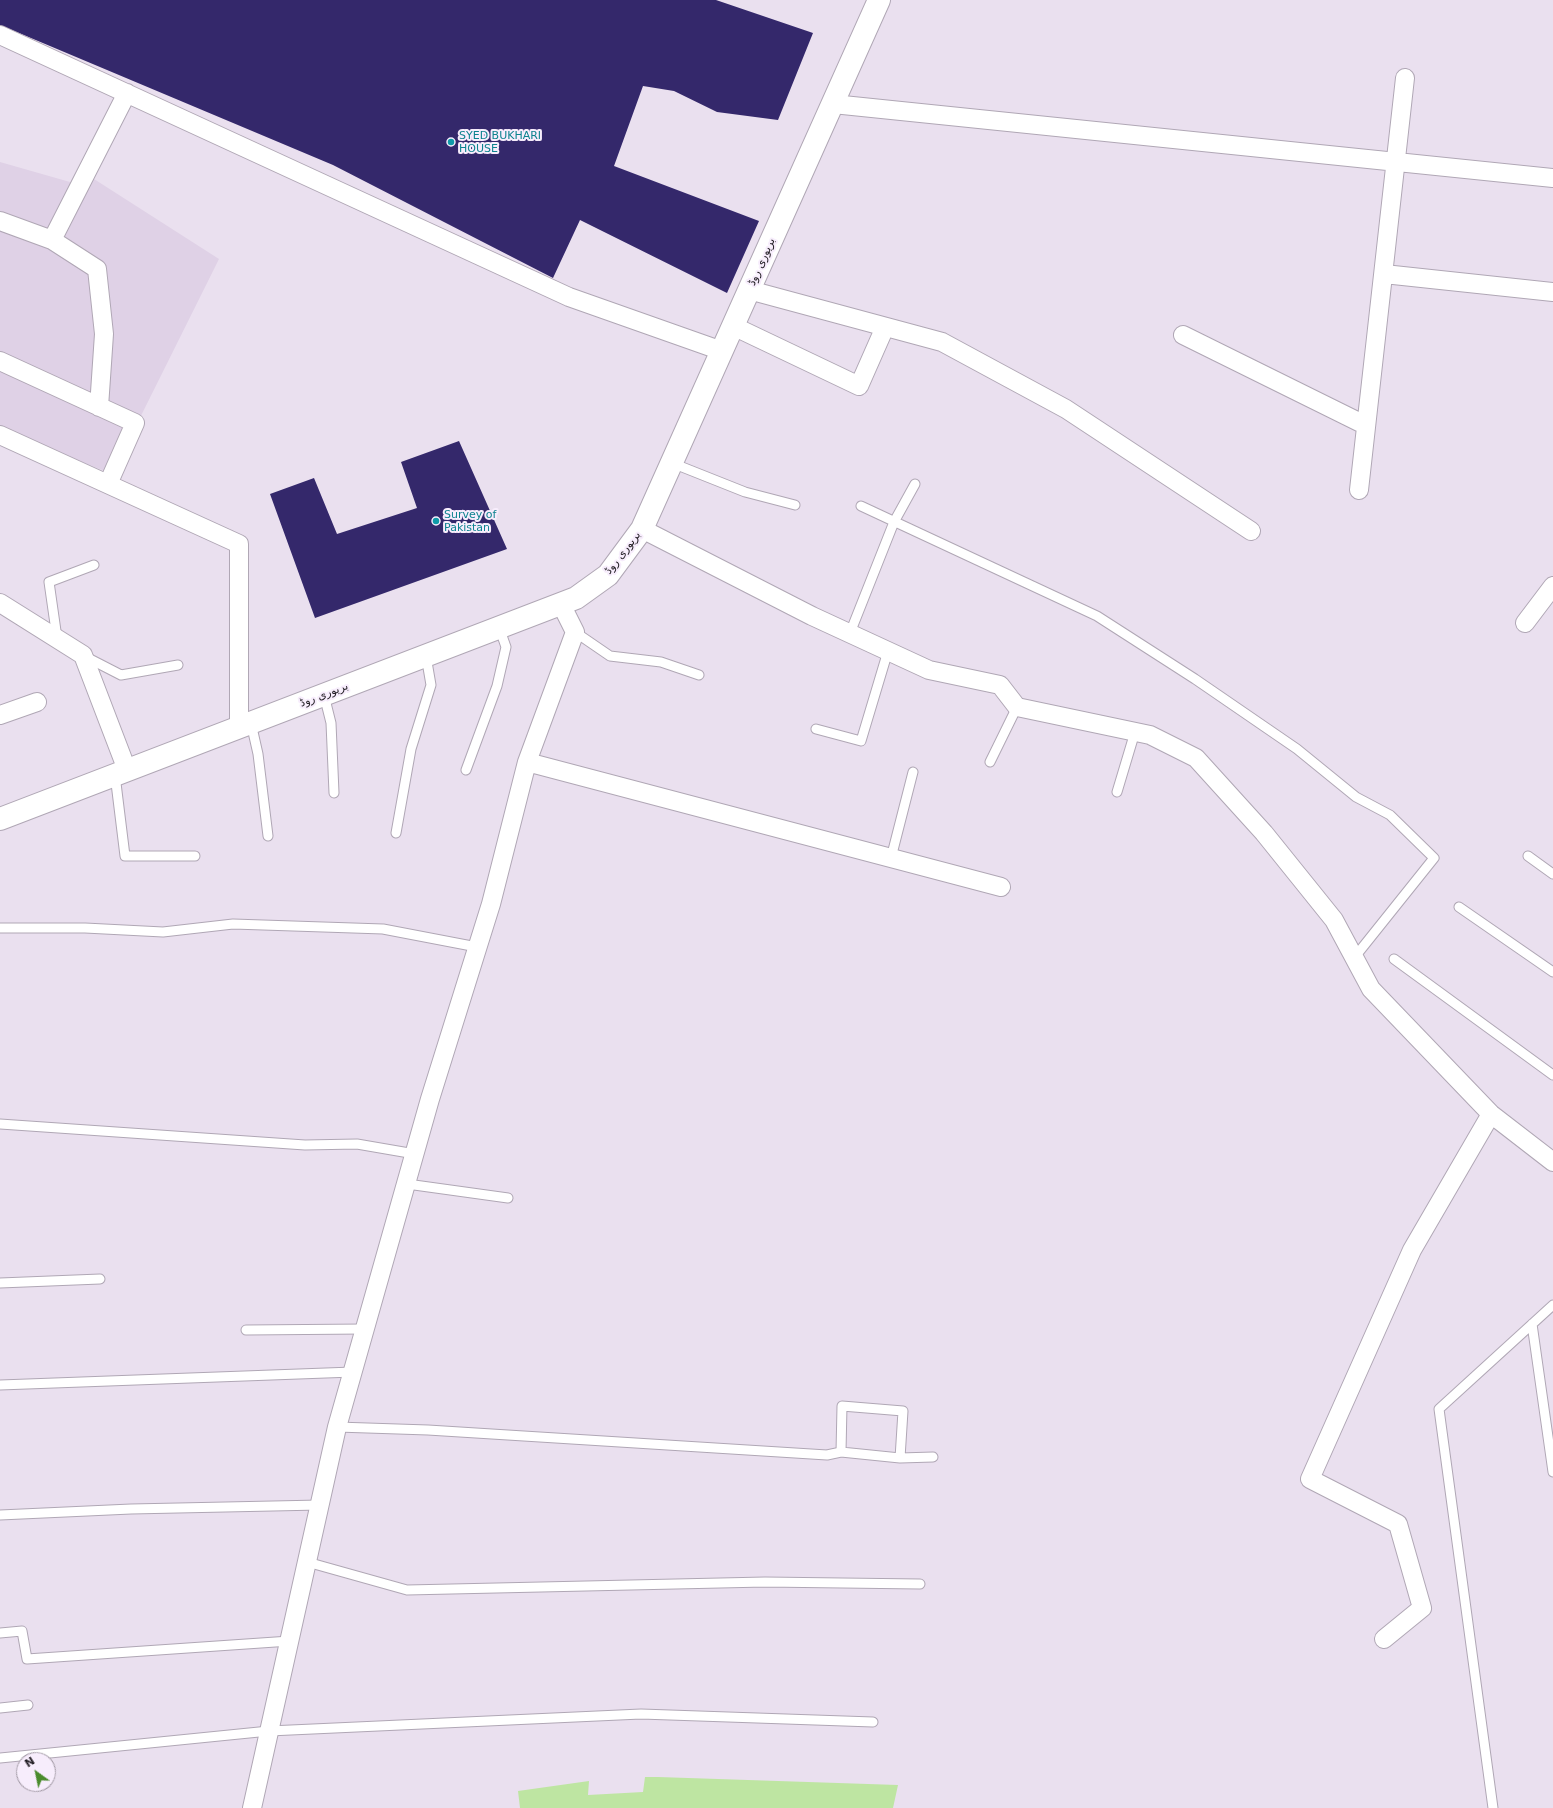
<!DOCTYPE html>
<html>
<head>
<meta charset="utf-8">
<style>
  body { margin:0 }
  #map { position:relative; width:1553px; height:1808px; overflow:hidden; background:#eae0ef; font-family:"DejaVu Sans",sans-serif }
  canvas { display:block }
  .north { position:absolute; left:16px; top:1752px; width:40px; height:40px; box-sizing:border-box; background:#f7edfc; border:1px solid #a199a4; border-radius:50%; rotate:327deg; font-size:11px; font-weight:700; line-height:16px; text-align:center; color:#1f1b21 }
  .north::after { content:''; display:block; margin:auto; width:14px; height:18px; background:#4a8b2d; clip-path:polygon(50% 0,100% 100%,50% 72%,0 100%) }
</style>
</head>
<body>
<div id="map">
<canvas width="1553" height="1808"></canvas>
<div class="north">N</div>
</div>
<script>
const ctx = document.querySelector('canvas').getContext('2d');
ctx.lineJoin = 'round';
function fill(path, color) { ctx.fillStyle = color; ctx.fill(path, 'evenodd'); }
function stroke(path, color, width, dash) { ctx.strokeStyle = color; ctx.lineWidth = width; ctx.lineCap = dash ? 'butt' : 'round'; ctx.setLineDash(dash || []); ctx.stroke(path); }
function write(font, color, halo, rows, align = 'center') {
  ctx.font = font + ' "DejaVu Sans","Noto Sans Arabic",sans-serif'; ctx.lineWidth = 4; ctx.setLineDash([]); ctx.textBaseline = 'middle'; ctx.strokeStyle = halo; ctx.fillStyle = color; for (const [text, x, y, turn = 0] of rows) {
    ctx.save(); ctx.translate(x, y); ctx.rotate((+turn || 0) * Math.PI / 180); ctx.textAlign = isNaN(turn) ? turn : align; if (halo) ctx.strokeText(text, 0, 0); ctx.fillText(text, 0, 0); ctx.restore();
  }
}
const built = new Path2D(`
  M0,162L84,186L94,179L219,259L112,474L0,429Z`);
const green = new Path2D(`
  M645,1777H658L898,1785L893,1808H520L518,1791L589,1781L588,1795L643,1792Z`);
const building = new Path2D(`
  M0,0H716L813,33L778,120L717,112L674,91L643,86L614,166L759,221L727,293L580,220L553,278L333,165L0,25Z
  M459,441L507,549L315,618L270,494L314,478L337,534L417,508L401,462Z`);
const lane = new Path2D(`
  M672,463L745,492L795,505
  M861,506L1097,616L1195,679L1297,749L1356,797L1390,815L1434,858L1354,958
  M575,632L610,656L661,662L699,675
  M850,633L894,522L915,484
  M57,638L49,582L94,565
  M84,656L121,675L178,665
  M324,695L331,723L334,793
  M251,723L258,754L268,836
  M816,729L861,741L888,651
  M990,762L1017,707
  M466,770L497,686L506,647L499,627
  M115,775L125,856H195
  M1117,792L1135,732
  M396,833L411,749L431,685L426,656
  M1528,856L1553,874
  M891,858L913,772
  M1459,907L1553,972
  M0,928H85L163,932L233,924L383,929L477,947
  M1394,959L1553,1075
  M0,1124L305,1145L357,1144L415,1154
  M407,1184L508,1198
  M0,1283L100,1279
  M1532,1324L1553,1472
  M246,1330L365,1329
  M0,1385L353,1372
  M337,1427L428,1430L827,1455L841,1452L842,1406L903,1411L900,1458L841,1452
  M900,1458L933,1457
  M0,1515L131,1509L320,1505
  M307,1562L407,1590L765,1582L920,1584
  M0,1633L22,1631L27,1659L290,1641
  M0,1708L28,1705
  M0,1758L269,1731L641,1714L873,1722
  M1493,1808L1439,1409L1553,1305`);
const street = new Path2D(`
  M0,35L569,297L722,351
  M833,104L1553,178
  M0,221L52,240L97,269L104,334L99,407
  M52,240L127,93
  M1384,274L1553,292
  M749,290L942,342L1066,409L1251,531
  M733,326L859,386L885,327
  M1183,335L1365,425
  M0,361L135,423L108,484
  M0,435L239,544V727
  M1359,490L1405,78
  M642,529L812,616L929,670L1000,685L1017,707L1150,735L1196,758L1264,833L1334,920L1371,989L1491,1114L1553,1162
  M0,603L83,655L127,770
  M1525,623L1553,586
  M0,715L37,702
  M527,762L1001,887
  M1384,1639L1422,1608L1398,1524L1310,1479L1412,1250L1491,1114
  M252,1808L337,1427L430,1099L491,904L527,762L575,632L561,604`);
const secondary = new Path2D(`
  M0,819L576,598L608,575L642,529L879,0`);
const markers = [
  [451,142,4,"#0f9aa8"],
  [436,521,4,"#0f9aa8"]
];
const cultureNames = [
  ["SYED BUKHARI",459,136],
  ["HOUSE",459,149],
  ["Survey of",444,515],
  ["Pakistan",444,528]
];
const streetNames = [
  ["بریوری روڈ",762,262,-66],
  ["بریوری روڈ",623,553,-52],
  ["بریوری روڈ",324,695,-21]
];
fill(built, '#dfd1e6');
fill(green, '#bee5a2');
fill(building, '#34286b');
stroke(lane, '#b0a7b5', 11);
stroke(street, '#b0a7b5', 20);
stroke(secondary, '#b0a7b5', 24);
stroke(lane, '#fff', 9);
stroke(street, '#fff', 18);
stroke(secondary, '#fff', 22);
for (const [x, y, r, color] of markers) { const dot = new Path2D(); dot.arc(x, y, r, 0, 2 * Math.PI); ctx.fillStyle = color; ctx.fill(dot); stroke(dot, '#f7edfc', 1.5); }
write('11px', '#0d838f', '#f7edfc', cultureNames, 'left');
write('11px', '#1f1b21', '#f7edfc', streetNames);
</script>
</body>
</html>
